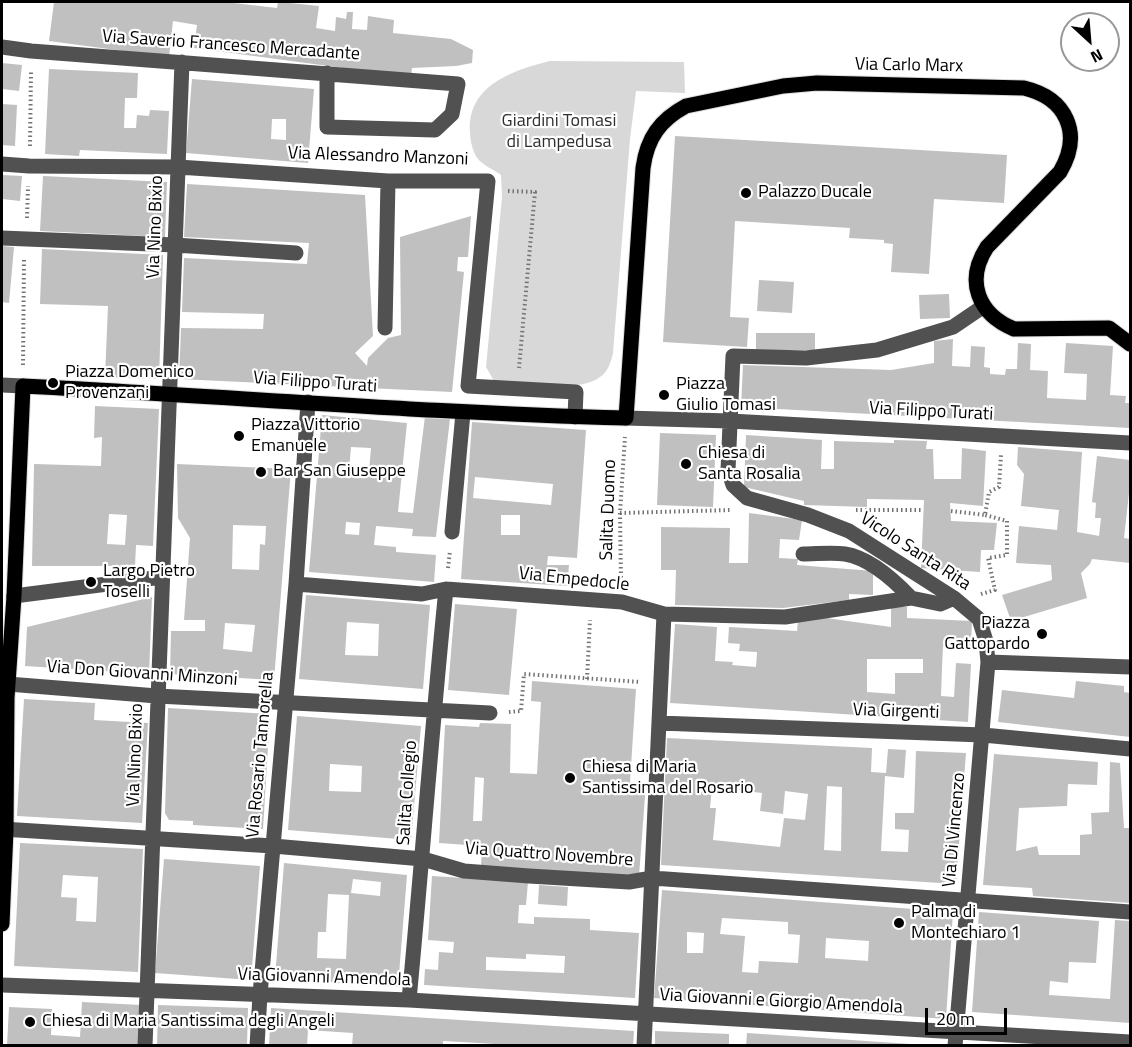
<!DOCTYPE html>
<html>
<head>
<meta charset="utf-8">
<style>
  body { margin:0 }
  #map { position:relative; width:1132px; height:1047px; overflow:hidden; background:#fff; font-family:"Titillium Web",sans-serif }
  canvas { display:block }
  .frame { position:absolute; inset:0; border:3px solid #000; pointer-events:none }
  .north { position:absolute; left:1060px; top:12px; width:60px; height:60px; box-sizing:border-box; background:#fff; border:2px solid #999; border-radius:50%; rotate:154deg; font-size:16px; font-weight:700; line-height:24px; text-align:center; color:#000 }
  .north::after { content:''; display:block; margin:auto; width:21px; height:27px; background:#000; clip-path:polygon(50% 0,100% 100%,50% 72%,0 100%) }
  .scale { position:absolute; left:925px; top:1008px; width:82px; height:27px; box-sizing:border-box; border:3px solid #000; border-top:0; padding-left:8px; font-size:18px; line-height:21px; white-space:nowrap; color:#000; -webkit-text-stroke:4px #fff; paint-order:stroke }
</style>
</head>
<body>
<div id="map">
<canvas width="1132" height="1047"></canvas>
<div class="frame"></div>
<div class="north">N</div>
<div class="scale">20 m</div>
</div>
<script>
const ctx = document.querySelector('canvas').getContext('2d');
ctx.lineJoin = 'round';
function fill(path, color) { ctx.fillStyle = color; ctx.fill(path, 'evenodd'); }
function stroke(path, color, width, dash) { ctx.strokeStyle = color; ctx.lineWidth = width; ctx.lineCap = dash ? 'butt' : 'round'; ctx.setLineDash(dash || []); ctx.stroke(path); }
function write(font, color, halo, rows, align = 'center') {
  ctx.font = font + ' "Titillium Web",sans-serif'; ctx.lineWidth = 4.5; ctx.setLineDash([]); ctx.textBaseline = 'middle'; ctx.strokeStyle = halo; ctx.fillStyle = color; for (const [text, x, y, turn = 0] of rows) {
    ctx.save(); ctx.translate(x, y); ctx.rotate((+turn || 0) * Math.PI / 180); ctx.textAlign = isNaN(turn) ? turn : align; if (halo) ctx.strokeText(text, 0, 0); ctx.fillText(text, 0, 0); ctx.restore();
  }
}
const green = new Path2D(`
  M550,61L684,62L685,93L636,91L630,139L613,353C611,362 608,372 600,377C578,394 521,383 494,381L486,367L502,197L501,175C494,170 483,165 478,159C473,153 470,140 470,132C467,85 514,70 550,61Z`);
const building = new Path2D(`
  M54,2H225L277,8L278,2H280L319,6L316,28L335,31L336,17L346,19L347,12H353L352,29L367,30L368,16L394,20L393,33L451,39L473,50L472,63L456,66L412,68L411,77L194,48L197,25L173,21L169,57L49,41Z
  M2,63L22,65L19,91L2,89Z
  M49,69L138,73L137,98H125L124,128H136L137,115L149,116L150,110L169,111L167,154L80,150L79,156L45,154Z
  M192,79L314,89L308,163L186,153ZM272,119H286V140L271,139Z
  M2,104L17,105L15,146L2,145Z
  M675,136L1007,155L1004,203L934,199L929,274L891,272L893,244L884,243V240L849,238L850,228L735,221L730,317L749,318L747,347L663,342Z
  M2,175L22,176L20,201L2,199Z
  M43,176L167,182L165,237L40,231Z
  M187,184L365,195L373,336L355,353L367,366L368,358L388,338L401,335L400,237L471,216L468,257H458L457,271L464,272L452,392L179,379L181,328L263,329L264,314L182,312L184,258L307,264L309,243L184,237Z
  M2,246L14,247L9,303L2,302Z
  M42,249L163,255L159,379L105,377L108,306L40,304Z
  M759,280L794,282L792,313L757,311Z
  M949,294L950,318L920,319L919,295Z
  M756,333H815V350H756Z
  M953,339L952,366L970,367L971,346L985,347L984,367L990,368V374L1005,375L1006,369H1017L1018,343L1031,344L1030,370L1048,371L1047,398L1086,400L1087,374L1064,373L1066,343L1113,346L1110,395L1126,396L1125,403H1130V428L741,407L743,365L891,370L934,363V341Z
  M95,406L159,409L153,546L136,545L135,566H32L34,464L101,466L102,437L94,438ZM109,514L127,515L125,545L107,544Z
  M322,415L407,423L398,512L413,513L425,416L450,419L436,537L412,536L413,529L376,526L374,545L396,547V552L436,555L434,582L309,572ZM351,447L371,448L369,471L349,470ZM346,522L360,523L359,535L345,534Z
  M472,422L586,430L577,558L548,556L547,565H569L567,586L461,579ZM475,477L553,484L551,505L473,498ZM501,515H520V535H501Z
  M660,433L716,435L713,507L657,505Z
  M746,435L822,440L821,469H834V441L894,443V440L927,441L926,449H933L934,479H961L962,448L986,451L983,506L950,503L951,521L997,523L994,550H981L980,572L921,568L924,500L867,499V507L804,505V501L744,487Z
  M1018,447L1082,452L1077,532L1094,535L1099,536L1101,518H1095L1096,503L1092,502L1097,456L1130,460V484L1124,538L1130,539V563L1092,559L1090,564L1081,573L1087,598L1011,621L1002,595L1052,580L1051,565L1016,563L1019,526L1057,530L1059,510L1021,506L1024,474L1017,465Z
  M177,464L291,469L274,680L170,674L171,631H205V620H184L190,538L178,518ZM233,525L266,526L265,545L260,544L259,570L232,569ZM225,623L255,625L252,652L223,649Z
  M749,513L802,520L799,540L780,539L779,558L798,559L797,565L873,571V595L849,594V600L783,608L675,605L676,570H661V527L730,528L729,563H748Z
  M306,595L430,605L423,689L299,679ZM347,622L379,624L378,656L345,655Z
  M152,597L149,674L25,666L27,627Z
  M455,604L517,609L509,695L448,690Z
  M891,606L907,607V618L972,621L971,648L943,646L942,668L941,696L954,697L956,663L971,664L968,722L670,703L675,624L717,627L715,661L733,662L732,665L756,667L757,652L739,651L740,644L728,643L729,627L797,631L798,620L826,618L891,627ZM867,659H923V673H895V694L867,692Z
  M532,681L636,689L630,782L646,783L639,876L481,866L482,846L439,843L445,725L479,727L480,723L511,724L510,773L537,774L541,702L531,701ZM475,777L484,778L482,821H473Z
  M1076,681L1124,686V692L1130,693V737L998,722L1002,690L1074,698Z
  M24,699L95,703L94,720L148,723L142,823L17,816Z
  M168,708L270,714L263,829L193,825V821L169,820L165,813Z
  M297,716L421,726L411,840L288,830ZM330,764L362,766L361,792L329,791Z
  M667,738L872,748L871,772L886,773L888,749L906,750L904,778L885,776L881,851L908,852L909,830L895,829V813H914L916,751L966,753L956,884L661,865ZM827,786L842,787L841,851L824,850ZM712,787L762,793L760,811L783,814L785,791L808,794L805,820L784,818L780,847L713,840L716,808H710Z
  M994,754L1098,762L1097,785L1068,784L1067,806L1019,808L1016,851L1037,846L1039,855H1080V835L1092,834L1091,813L1109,812L1110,762L1120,763L1124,828H1130V903L1033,896L1032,888L983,885Z
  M20,843L143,849L138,972L14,966ZM63,875L98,877L96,922L76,921L77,898L61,897Z
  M164,859L260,866L251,980L155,973Z
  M284,863L407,875L398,987L275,978ZM353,879L381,882L380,896L351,893ZM328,894L349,895L346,959L317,958L318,932H326Z
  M432,876L528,882L526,905H519L518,923L534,924V917L590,919V930L639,933L635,998L424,985L425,969L438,970L439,952L453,953L454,942L428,940ZM526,954L565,956L564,973L486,970V957L526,959Z
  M539,885L568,887L567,906L538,904Z
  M662,890L953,912L946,1019L654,998ZM722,918L788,922V934L800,935L798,963L759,961L758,973L742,972L745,936L720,934ZM687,932L704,933L703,953H687ZM826,938L869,941L868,961L825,958Z
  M979,912L1099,921L1096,963L1069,962L1068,983L1050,981L1049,995L1110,999L1115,920L1130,921V1023L972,1012Z
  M82,1002L141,1005L139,1046H7L9,1007L52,1009L51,1035L80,1037Z
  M158,1005L248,1008L247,1046H157Z
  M271,1008L634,1031L633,1046H495V1044L443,1041V1046H352L353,1033L308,1030L307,1046H269Z
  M655,1031L729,1034V1046H655Z
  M747,1033L911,1044V1046H746Z`);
const path = new Path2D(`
  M30,146L31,72
  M508,191L535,192L519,368
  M27,218L28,186
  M23,365L24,258
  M856,510H923
  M951,511L985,515L989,492L999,487L1001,455
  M620,513L730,510
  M448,568L450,551
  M621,582L620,513L625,437
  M981,594L995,590L988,558L1007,555V521L985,515
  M587,679L590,620
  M509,712L521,711L524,674L641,682`);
const minor = new Path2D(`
  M2,47L31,51L458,84L452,114L435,130L327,127V73
  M2,164L29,166L178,167L388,181H488L468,386L576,392L575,417
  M2,238L175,245L296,253
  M385,328L388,181
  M2,385L23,386
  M626,418L730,421L1130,443
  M452,532L463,413
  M803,554C816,554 832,552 845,554C870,558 894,580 911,598
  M296,584L422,594L446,589L622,602L664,614L785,617L911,598L940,604L954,598
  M14,596L162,577
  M988,662L1130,667
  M8,684L157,696L490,713
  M659,723L983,735L1130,749
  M2,829L273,846L423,859L464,871L529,876L629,882L652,878L1130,912
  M2,985L409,1000L1130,1042
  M409,1000C422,863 432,726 446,589
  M145,1046L182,62
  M257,1046L260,995L296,584L308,402
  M644,1046L664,614
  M955,1046L988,662L986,641L979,619L954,598L849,531L808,515L747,498L733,485L728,470L733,356L806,358L877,350L953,327L984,306`);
const major = new Path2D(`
  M2,924L6,830L7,698L14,596L23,386C224,396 425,413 626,418L643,168C647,138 660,120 686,106L783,86L817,83L1024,88C1066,98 1083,133 1060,172L987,247C965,281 978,314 1014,329L1109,328L1130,344`);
const markers = [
  [746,193,6,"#000"],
  [53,383,6,"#000"],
  [664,395,6,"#000"],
  [239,436,6,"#000"],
  [686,464,6,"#000"],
  [261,472,6,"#000"],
  [91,582,6,"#000"],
  [1042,634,6,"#000"],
  [570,778,6,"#000"],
  [899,923,6,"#000"],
  [30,1022,6,"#000"]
];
const streetNames = [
  ["Via Saverio Francesco Mercadante",231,46,4],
  ["Via Carlo Marx",909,66,1],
  ["Via Alessandro Manzoni",378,157,2],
  ["Via Nino Bixio",156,227,-88],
  ["Via Filippo Turati",315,383,4],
  ["Via Filippo Turati",931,412,3],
  ["Salita Duomo",609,510,-88],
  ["Vicolo Santa Rita",915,552,33],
  ["Via Empedocle",574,580,6],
  ["Via Don Giovanni Minzoni",142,674,4],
  ["Via Girgenti",896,712,2],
  ["Via Nino Bixio",136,755,-88],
  ["Via Rosario Tannorella",261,755,-85],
  ["Salita Collegio",408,793,-86],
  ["Via Di Vincenzo",955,830,-85],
  ["Via Quattro Novembre",549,855,4],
  ["Via Giovanni Amendola",324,978,2],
  ["Via Giovanni e Giorgio Amendola",781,1002,3]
];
const parkNames = [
  ["Giardini Tomasi",559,122],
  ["di Lampedusa",559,143]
];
const poiNames = [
  ["Palazzo Ducale",758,193],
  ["Piazza Domenico",65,373],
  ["Provenzani",65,394],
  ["Piazza",676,385],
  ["Giulio Tomasi",676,406],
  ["Piazza Vittorio",251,426],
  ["Emanuele",251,447],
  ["Chiesa di",698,454],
  ["Santa Rosalia",698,475],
  ["Bar San Giuseppe",273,472],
  ["Largo Pietro",103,572],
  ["Toselli",103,593],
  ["Piazza",1030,624,"right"],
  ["Gattopardo",1030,645,"right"],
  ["Chiesa di Maria",582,768],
  ["Santissima del Rosario",582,789],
  ["Palma di",911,913],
  ["Montechiaro 1",911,934],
  ["Chiesa di Maria Santissima degli Angeli",42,1022]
];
fill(green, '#d8d8d8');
fill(building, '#c0c0c0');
stroke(major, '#dbdbdb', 17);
stroke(path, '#737373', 4, [1.5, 3]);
stroke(minor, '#515151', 15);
stroke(major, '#000', 15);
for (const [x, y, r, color] of markers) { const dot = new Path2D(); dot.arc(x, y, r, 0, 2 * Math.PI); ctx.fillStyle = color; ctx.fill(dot); stroke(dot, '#fff', 2); }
write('18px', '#000', '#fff', streetNames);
write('18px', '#2f2f2f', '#fff', parkNames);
write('18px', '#000', '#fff', poiNames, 'left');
</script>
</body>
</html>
